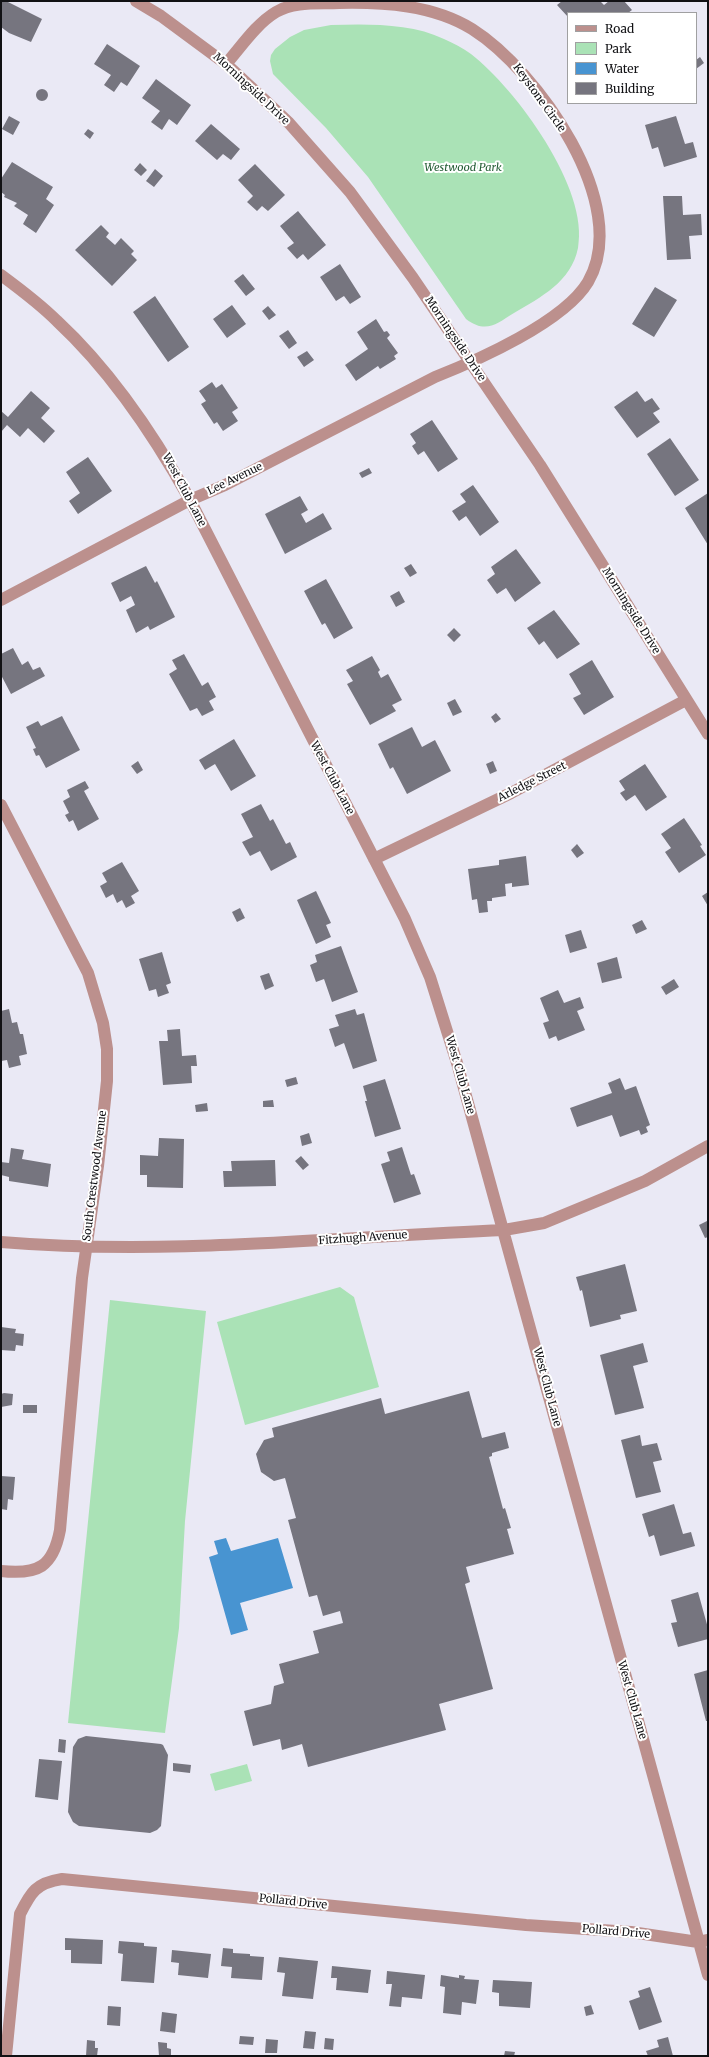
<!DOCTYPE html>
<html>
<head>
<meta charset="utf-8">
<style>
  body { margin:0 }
  #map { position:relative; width:709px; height:2057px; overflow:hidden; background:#eae9f5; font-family:Merriweather,serif }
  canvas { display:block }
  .frame { position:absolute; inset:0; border:2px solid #111114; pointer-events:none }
  .legend { position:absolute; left:567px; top:12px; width:130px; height:92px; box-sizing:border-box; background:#fff; border:1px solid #a0a0a1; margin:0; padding:5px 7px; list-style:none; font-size:12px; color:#111114 }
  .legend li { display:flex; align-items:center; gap:8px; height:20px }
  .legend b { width:20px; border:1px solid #a0a0a1 }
</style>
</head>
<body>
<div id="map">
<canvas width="709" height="2057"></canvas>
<div class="frame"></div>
<ul class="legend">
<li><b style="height:5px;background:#bc908d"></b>Road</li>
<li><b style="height:11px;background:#aae2b6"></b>Park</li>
<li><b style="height:11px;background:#4894d1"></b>Water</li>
<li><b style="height:11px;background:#76757f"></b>Building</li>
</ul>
</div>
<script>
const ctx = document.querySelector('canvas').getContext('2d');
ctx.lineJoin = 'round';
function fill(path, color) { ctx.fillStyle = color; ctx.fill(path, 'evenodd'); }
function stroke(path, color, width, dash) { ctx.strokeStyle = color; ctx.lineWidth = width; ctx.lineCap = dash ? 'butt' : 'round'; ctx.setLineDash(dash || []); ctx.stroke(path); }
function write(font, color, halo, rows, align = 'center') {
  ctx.font = font + ' Merriweather,serif'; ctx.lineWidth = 4; ctx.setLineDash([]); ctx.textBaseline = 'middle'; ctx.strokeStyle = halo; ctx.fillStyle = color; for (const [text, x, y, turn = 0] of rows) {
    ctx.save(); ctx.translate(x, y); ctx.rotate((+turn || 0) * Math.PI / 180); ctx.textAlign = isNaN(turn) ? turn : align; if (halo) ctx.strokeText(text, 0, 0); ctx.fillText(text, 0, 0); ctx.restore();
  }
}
const green = new Path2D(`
  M331,25C367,24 411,23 444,39C453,43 463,48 471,54C516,89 590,189 578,248C571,282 541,297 514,313C496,324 486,334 466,319L368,177L326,128L273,74L270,61L271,55L275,49L290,37L304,30Z
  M340,1287L354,1297L379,1387L245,1425L217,1322Z
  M110,1300L206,1311L185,1521L179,1628L165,1733L68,1723Z
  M247,1764L252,1781L215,1791L210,1774Z`);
const water = new Path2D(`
  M226,1538L231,1551L278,1538L293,1588L240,1603L248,1630L231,1635L209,1557L218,1554L214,1541Z`);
const building = new Path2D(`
  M1,1L8,2L42,19L31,42L9,33L1,27Z
  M562,1H600L604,5L609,1H624L632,10L628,13H568V17L557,5Z
  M107,44L140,66L127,86L121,82L114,92L104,85L111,75L94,64Z
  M700,57L704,63L696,69V60Z
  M156,79L191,105L177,125L169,119L162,130L151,122L160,111L142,98Z
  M36 95a6 6 0 1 1 12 0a6 6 0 1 1-12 0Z
  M9,116L20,122L13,135L2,129Z
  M676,116L685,144L693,142L697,157L664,167L658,147L652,149L645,125Z
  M211,124L240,149L231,160L223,154L217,160L195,141Z
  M88,129L94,133L90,139L84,134Z
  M12,162L53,187L46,199L54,205L36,233L23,224L28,215L14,206L17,203L4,197L5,195L1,192V179Z
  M140,163L147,170L141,176L134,170Z
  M255,164L285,195L268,211L262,206L257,211L247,202L253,196L238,180Z
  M155,169L163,176L154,187L146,181Z
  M663,196H682L683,215L701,214L702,235L689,236L691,259L667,260Z
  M298,211L326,245L308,260L303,254L297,259L287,248L294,243L280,226Z
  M101,225L109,233L106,237L115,245L121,238L134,251L131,254L137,260L112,286L75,250Z
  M340,264L361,297L350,304L344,296L336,301L320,277Z
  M243,274L255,289L246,296L234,281Z
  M655,287L677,300L654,337L632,324Z
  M155,296L189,347L168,362L133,312Z
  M232,305L246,324L227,338L213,319Z
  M268,306L276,315L269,320L262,311Z
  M376,319L384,332L387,331L390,335L387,338L398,353L394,356L396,359L380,369L378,366L356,381L345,365L368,349L357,332Z
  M288,330L297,343L289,349L279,336Z
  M307,351L314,360L304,367L297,357Z
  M212,382L216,388L222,384L238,408L232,412L238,421L223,431L217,422L214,424L201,404L206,401L199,391Z
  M31,391L50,408L41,418L55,431L44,443L28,428L20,437L7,425L1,432V411L8,417Z
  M637,391L645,402L652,398L660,409L653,413L660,422L637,438L614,407Z
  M432,420L458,459L438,472L424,451L418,455L412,446L416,443L410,434Z
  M670,438L699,480L675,496L647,454Z
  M88,457L112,491L78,514L69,501L80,493L66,472Z
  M369,468L372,473L362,478L359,473Z
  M473,485L499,522L480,536L466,516L459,521L452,511L466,502L460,494Z
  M708,493V545L685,508Z
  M300,496L308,510L301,514L306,523L323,513L332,529L285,554L265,514Z
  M516,549L541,583L515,602L506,588L497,594L487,580L495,574L491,567Z
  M411,564L417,573L410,577L404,568Z
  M146,566L155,583L157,581L175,617L150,630L148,626L136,633L126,610L135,605L131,596L120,602L111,583Z
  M326,579L353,628L334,639L325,623L322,625L304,591Z
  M399,591L405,602L396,607L390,596Z
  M554,610L580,644L557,659L544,641L539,645L527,628Z
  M454,628L461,635L454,642L447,635Z
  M13,648L22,665L28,661L33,670L40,667L45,676L11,694L1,675V654Z
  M184,654L202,686L208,682L216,697L209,701L214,710L202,716L197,708L190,711L169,674L177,669L172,660Z
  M372,656L380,670L378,672L381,678L388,674L402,700L392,705L396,711L370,725L347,684L353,681L346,670Z
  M592,660L614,697L584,715L573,698L581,694L569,674Z
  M455,699L462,712L453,716L447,703Z
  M496,713L501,719L495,723L491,717Z
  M62,716L80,750L46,768L39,755L36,756L33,749L36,748L26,727L38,721L41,726Z
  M412,727L422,747L435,740L451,771L407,794L393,767L390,769L378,744Z
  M234,739L256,776L231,791L215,764L205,770L199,760Z
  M138,761L143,770L137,774L131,766Z
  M493,761L497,771L490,774L486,764Z
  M645,764L667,797L646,811L635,795L626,801L620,793L625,790L619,781Z
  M85,781L89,788L84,791L99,819L78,831L73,820L69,822L65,815L69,813L63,801L70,797L67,790Z
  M261,804L270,821L273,819L286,844L290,842L297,857L271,871L260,851L250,856L242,842L253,837L241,814Z
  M684,818L702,845L700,846L706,855L679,873L665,852L671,848L661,834Z
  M577,844L584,853L577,858L571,850Z
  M526,856L529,885L512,887V883L505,884L506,896L492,898V901H487L488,912L479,913L477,899L472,900L468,869L499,865V860Z
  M122,862L139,891L131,896L135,903L126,908L122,900L117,903L113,894L106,898L100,886L107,882L102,873Z
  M316,891L331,923L326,925L331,937L316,944L297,900Z
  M708,892V906L702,896Z
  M240,908L245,918L237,922L232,912Z
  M642,920L647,929L636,934L632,925Z
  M581,930L587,948L570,953L565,935Z
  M341,946L358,992L332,1002L324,979L316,982L310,965L317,962L315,955Z
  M162,952L171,983L166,985L169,993L158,997L156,989L149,991L139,959Z
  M617,957L622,978L602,983L597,963Z
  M269,973L274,986L265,990L260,976Z
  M674,979L679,987L666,995L661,987Z
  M558,990L564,1003L580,997L584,1008L577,1011L585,1030L558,1041L556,1036L549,1039L543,1023L549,1021L540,998Z
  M9,1009L12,1023L17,1022L20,1034H23L27,1054L19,1056L21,1065L9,1068L7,1060L1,1061V1011Z
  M355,1009L357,1015L364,1013L377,1061L353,1069L344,1043L335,1047L329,1029L339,1026L335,1015Z
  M180,1029L182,1056L196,1055L197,1066H191L192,1083L163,1085L159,1041H168L167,1030Z
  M296,1077L298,1084L287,1087L285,1080Z
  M620,1078L625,1090L636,1086L650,1125L646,1127L648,1132L641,1135L639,1130L620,1137L612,1115L577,1127L570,1108L612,1093L608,1083Z
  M385,1079L401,1129L375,1137L365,1101H367L363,1086Z
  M273,1100L274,1107H263V1101Z
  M207,1103L208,1111L196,1112L195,1105Z
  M309,1133L312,1143L302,1146L300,1136Z
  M159,1138L184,1139L183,1188L147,1187V1175H140V1155L158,1156Z
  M402,1147L411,1175L414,1174L421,1194L394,1203L381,1164L390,1161L387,1152Z
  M11,1148L24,1150L22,1159L51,1164L48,1187L9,1181V1177L1,1175V1162L9,1163Z
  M301,1156L309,1165L303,1170L295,1161Z
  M275,1160L276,1186L224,1187L223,1171H232L231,1161Z
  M707,1221L708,1237L705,1238L699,1225Z
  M625,1264L637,1311L620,1315L621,1319L590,1327L582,1290L580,1291L576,1277Z
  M1,1327L16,1329L15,1333L24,1334L23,1346L16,1345L15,1351L1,1350Z
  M643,1343L648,1362L633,1366L644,1408L615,1415L600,1355Z
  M469,1391L482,1438L505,1432L509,1448L492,1453V1456L489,1457L503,1509L505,1508L511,1528L507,1529L514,1554L466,1567L470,1582L465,1584L493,1689L439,1704L446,1730L308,1767L302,1744L282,1750L280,1739L253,1746L244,1711L271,1704L274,1686L284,1683L279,1664L319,1653L313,1631L343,1623L340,1611L323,1616L317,1595L309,1597L288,1520L296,1518L285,1478L274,1481L261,1472L256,1454L264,1440L274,1437L272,1428L381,1398L385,1414Z
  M4,1393L13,1394L12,1405L1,1407V1394Z
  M23,1405H37V1413H23Z
  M640,1435L642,1446L657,1443L662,1460L653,1462L661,1492L636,1498L621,1440Z
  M1,1476L15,1477L13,1500L8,1499L7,1510L1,1509Z
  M674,1504L683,1534L691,1532L695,1546L660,1556L654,1535L649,1537L642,1514Z
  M698,1592L708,1628V1639L678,1647L671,1623L677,1622L671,1600Z
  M708,1670V1721H706L694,1674Z
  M86,1736L161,1744L163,1745L168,1755L161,1826L157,1830L150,1833L79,1826L73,1822L68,1812L73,1747L78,1739Z
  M59,1739L66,1740L65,1753L58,1752Z
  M39,1759L62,1761L58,1800L35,1797Z
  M173,1763L191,1765L190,1773L173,1771Z
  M65,1938L103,1940L102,1964L71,1963V1950H65Z
  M119,1941L144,1943V1946L157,1947L154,1983L121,1981L123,1954L118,1953Z
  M223,1948L233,1949V1953L250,1954V1956L264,1957L262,1980L231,1978L232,1967L221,1966Z
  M172,1950L211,1954L208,1978L178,1975L179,1963L171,1962Z
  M279,1957L318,1961L313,1999L282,1996L285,1973L277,1972Z
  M332,1966L371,1970L368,1993L336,1990L337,1978H331Z
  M387,1971L425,1975L422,1999L402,1997L401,2007L389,2006L392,1984H386Z
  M441,1975L459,1978V1975L465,1976L464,1979L479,1980L476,2004L462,2002L461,2015L443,2013L445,1987L440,1986Z
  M493,1980L532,1982L530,2008L499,2006V1993L492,1992Z
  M650,1987L662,2022L639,2030L629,2001L640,1997L638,1991Z
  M591,2005L594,2014L586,2016L584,2007Z
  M108,2006L121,2007L120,2026L107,2025Z
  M162,2012L177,2014L175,2033L160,2031Z
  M305,2031L316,2032L314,2049L303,2048Z
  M240,2036L254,2037L253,2045L239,2044Z
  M668,2037L673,2056H648L646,2051L659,2047L657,2040Z
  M325,2038L334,2039L333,2050L324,2049Z
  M266,2039L278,2040L277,2053H265Z
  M87,2040L95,2041V2048H98L97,2056H86Z
  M158,2042L167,2043V2048L171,2049V2056H159Z
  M505,2051L515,2052L514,2056H504Z`);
const street = new Path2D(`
  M136,1L161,16L226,64L289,123L350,192L413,278L540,465L708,734
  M1,275C20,289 40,304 57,321C112,372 154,435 190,500L405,919L430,977L457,1063L708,1975
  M1,600L190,500L225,485L435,377C478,360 564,322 588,282C633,205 537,70 472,29C433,5 384,2 339,3C319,4 294,1 276,12C256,24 241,47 226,64
  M1,805L88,973L103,1023L107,1049V1081L98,1166L82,1278L60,1530C53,1567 38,1575 1,1571
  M374,859L511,793L686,700
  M1,1242C169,1256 336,1237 504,1230L544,1223L607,1197L645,1181L708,1146
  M6,2056L20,1914C31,1892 36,1883 62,1879L526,1925L631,1932L698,1942L708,1940`);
const streetNames = [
  ["Morningside Drive",251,89,43],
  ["Keystone Circle",539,98,54],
  ["Morningside Drive",455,339,56],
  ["Lee Avenue",235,479,-26],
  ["West Club Lane",184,490,62],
  ["Morningside Drive",631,611,58],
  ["West Club Lane",332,778,62],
  ["Arledge Street",532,782,-27],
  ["West Club Lane",460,1075,74],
  ["South Crestwood Avenue",95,1176,-83],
  ["Fitzhugh Avenue",363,1238,-4],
  ["West Club Lane",547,1387,75],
  ["West Club Lane",632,1700,74],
  ["Pollard Drive",293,1902,6],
  ["Pollard Drive",616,1932,5]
];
const parkNames = [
  ["Westwood Park",463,168]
];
fill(green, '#aae2b6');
fill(water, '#4894d1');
fill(building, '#76757f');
stroke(street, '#bc908d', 12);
write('11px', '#111114', '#fff', streetNames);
write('italic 11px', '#235c34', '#fff', parkNames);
</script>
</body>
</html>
